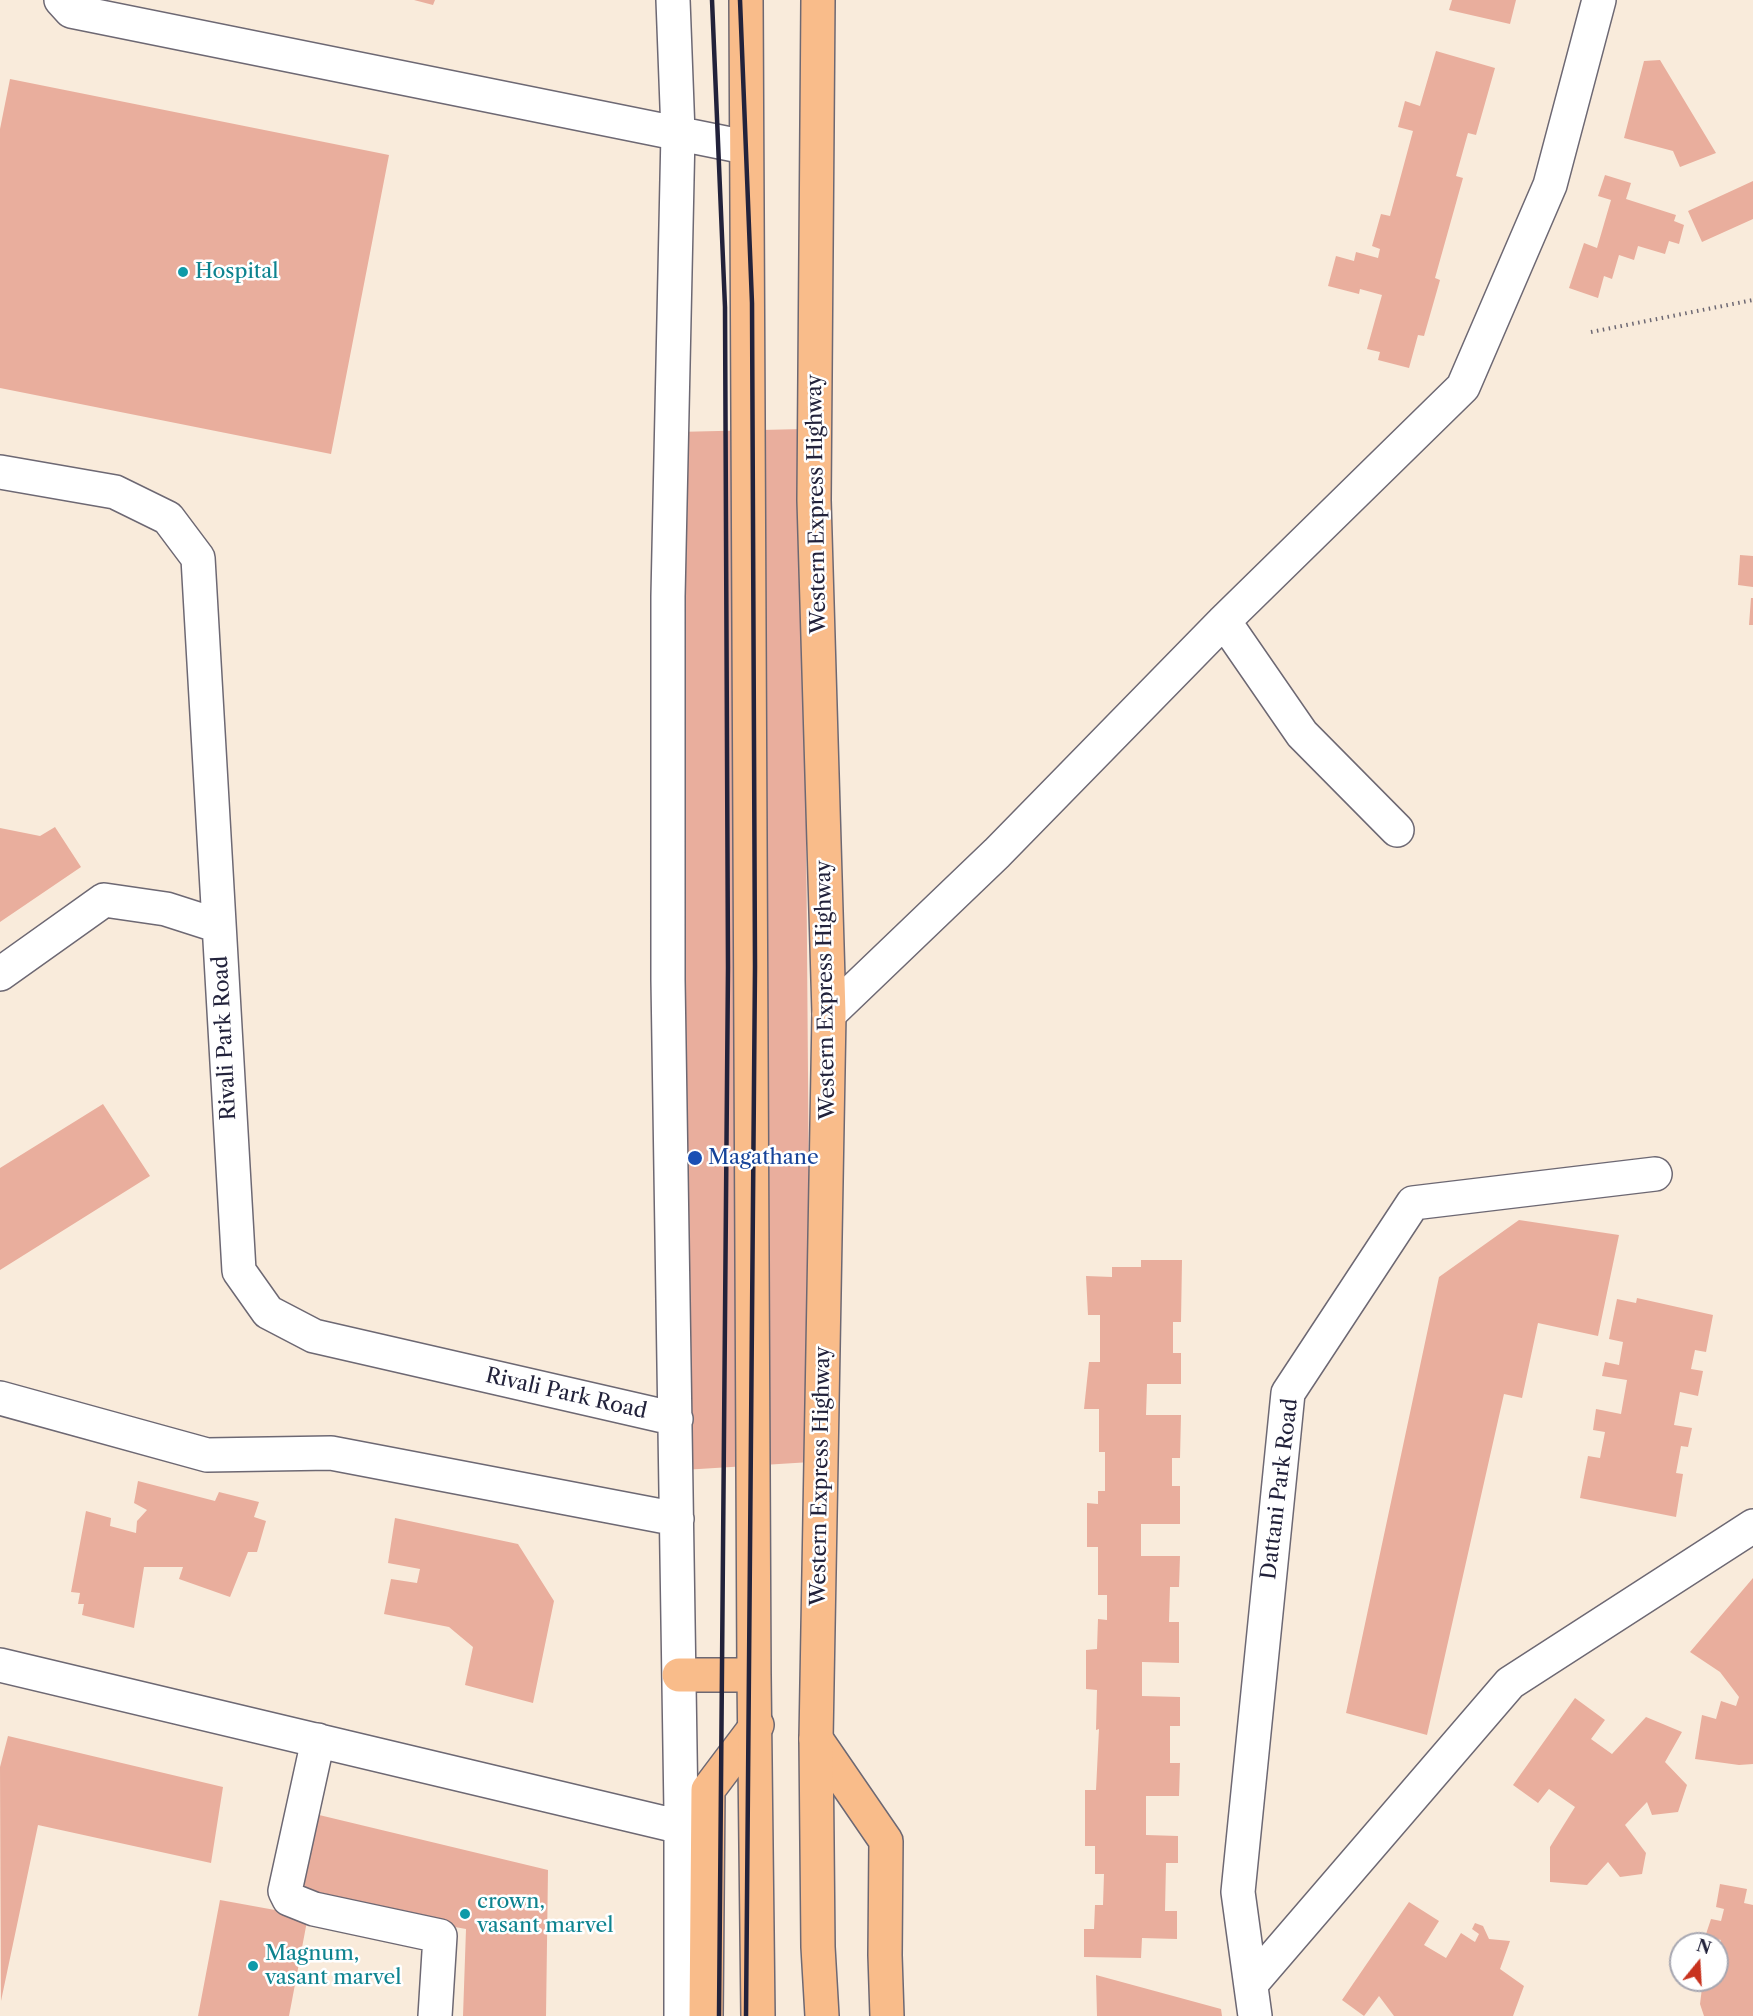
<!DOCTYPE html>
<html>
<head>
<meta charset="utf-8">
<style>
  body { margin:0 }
  #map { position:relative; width:1753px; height:2016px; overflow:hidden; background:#f9ebdb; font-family:"Libre Caslon Text",serif }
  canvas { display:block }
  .north { position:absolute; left:1669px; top:1932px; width:60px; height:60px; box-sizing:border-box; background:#fff; border:2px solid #a7a7b1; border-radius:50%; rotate:18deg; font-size:16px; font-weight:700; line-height:24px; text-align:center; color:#22223b }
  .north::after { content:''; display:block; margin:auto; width:21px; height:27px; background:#c8321e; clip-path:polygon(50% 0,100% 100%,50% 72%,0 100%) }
</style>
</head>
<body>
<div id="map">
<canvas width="1753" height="2016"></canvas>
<div class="north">N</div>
</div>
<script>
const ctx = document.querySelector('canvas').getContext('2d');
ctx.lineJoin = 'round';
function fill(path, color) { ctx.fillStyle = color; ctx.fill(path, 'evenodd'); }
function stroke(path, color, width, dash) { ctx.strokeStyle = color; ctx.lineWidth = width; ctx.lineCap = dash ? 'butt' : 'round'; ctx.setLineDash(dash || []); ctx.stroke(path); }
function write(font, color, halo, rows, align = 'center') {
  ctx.font = font + ' "Libre Caslon Text",serif'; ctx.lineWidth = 5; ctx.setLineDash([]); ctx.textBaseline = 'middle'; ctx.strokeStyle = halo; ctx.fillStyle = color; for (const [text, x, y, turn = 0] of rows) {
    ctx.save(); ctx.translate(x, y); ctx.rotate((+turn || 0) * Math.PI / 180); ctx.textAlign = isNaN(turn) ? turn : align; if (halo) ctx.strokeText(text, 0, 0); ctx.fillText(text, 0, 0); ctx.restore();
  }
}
const building = new Path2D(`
  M414,0H435L433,5Z
  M1452,0H1516L1510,24L1449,10Z
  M1436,51L1495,68L1476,135L1468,133L1456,176L1463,178L1435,278L1440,280L1424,336L1418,335L1409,368L1378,360L1380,352L1367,349L1382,295L1360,289L1359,294L1328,286L1336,256L1354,261L1356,252L1378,258L1380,249L1372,246L1381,214L1390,216L1413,131L1398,127L1405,101L1420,106Z
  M1660,60L1716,153L1680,167L1673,151L1624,138L1644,61Z
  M10,79L389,155L331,454L0,388V129Z
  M1605,175L1631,183L1626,199L1676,215L1674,221L1684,225L1679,244L1669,241L1665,254L1638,246L1634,260L1619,255L1612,279L1604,276L1598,298L1569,288L1584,243L1597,248L1611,200L1598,196Z
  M1753,181V219L1702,242L1688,211Z
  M803,429L811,1462L683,1470L676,432Z
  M1740,555L1753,556V587L1738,585Z
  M1751,598H1753V625H1749Z
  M55,827L81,867L0,922V828L40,836Z
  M103,1104L150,1176L0,1270V1168Z
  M1519,1220L1619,1235L1598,1336L1538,1323L1522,1398L1504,1394L1427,1735L1346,1713L1439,1277Z
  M1141,1260H1182L1181,1322H1173V1353H1181V1384H1147L1146,1415H1181L1180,1458H1172V1486H1180V1524H1141V1556H1180L1179,1587H1170L1169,1622H1179V1663L1142,1662V1696L1180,1697V1726H1170V1763H1180L1179,1796H1146V1835L1178,1836V1863H1166L1165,1911H1177V1939L1142,1938L1141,1958L1084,1957V1929H1094L1095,1905H1103L1104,1874H1095V1846H1085V1790H1096L1099,1729L1096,1730L1097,1690L1086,1689V1650L1097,1649L1098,1619L1107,1620V1595H1098V1547H1087V1503L1098,1504V1491H1105V1452H1099V1409H1084L1089,1362H1100V1315H1088L1086,1276L1112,1277V1267H1141Z
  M1637,1298L1713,1315L1706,1352L1695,1350L1691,1369L1703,1371L1698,1396L1680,1392L1674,1425L1692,1428L1688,1447L1681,1446L1676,1473L1683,1474L1676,1517L1580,1498L1588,1456L1600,1458L1605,1432L1593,1430L1596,1409L1621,1414L1627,1380L1602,1376L1605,1362L1619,1365L1623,1342L1609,1339L1617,1299L1636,1303Z
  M138,1481L215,1501L219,1492L259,1502L254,1517L266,1521L257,1552H248L230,1597L179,1579L183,1567H144L134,1628L82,1615L84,1604H78L80,1593L71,1592L86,1511L111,1518L110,1526L136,1533L137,1521L147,1510L134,1503Z
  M395,1518L518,1544L554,1601L533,1703L465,1685L473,1647L449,1627L384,1614L391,1579L417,1583L420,1569L388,1563Z
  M1753,1578V1764L1739,1765L1695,1759L1702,1715L1716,1719L1721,1701L1736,1706L1739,1697L1720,1672L1690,1652Z
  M1575,1698L1605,1720L1591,1739L1612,1754L1646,1717L1682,1732L1665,1762L1687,1785L1678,1812L1652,1815L1647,1802L1625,1825L1646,1853L1642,1874L1620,1877L1608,1862L1587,1885L1550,1882V1847L1575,1807L1549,1789L1538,1803L1513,1785Z
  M8,1736L223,1787L211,1863L38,1825L1,2001L0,1767Z
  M315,1814L548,1870L546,2016H463L466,1929L300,1899Z
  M1720,1884L1747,1889L1744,1903L1753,1905V2016H1704L1700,2004L1703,1980H1717V1956L1721,1940L1705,1937L1711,1919L1721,1921L1724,1909L1716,1907Z
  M220,1900L308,1916L289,2016H198Z
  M1409,1902L1439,1921L1424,1945L1446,1958L1461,1933L1475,1942L1479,1934L1472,1929L1475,1923L1483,1926L1489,1939L1510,1941L1500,1969L1524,1986L1513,2016H1394L1379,1996L1364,2016L1342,2000Z
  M1096,1975L1221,2009L1222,2016H1097Z`);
const path = new Path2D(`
  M1591,332L1753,300`);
const minor = new Path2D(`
  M61,0L71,11L745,147
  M673,0L678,133L668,596V980L681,1812V2016
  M0,472L115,492L168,518L198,558L239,1271L268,1312L314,1336L676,1419
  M1224,621L1302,734L1397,830
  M0,974L104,900L166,909L219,926
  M829,1014L997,853L1224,621L1463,387L1550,185L1599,0
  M0,1398L207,1455L331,1453L677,1519
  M0,1665L681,1827L702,1829
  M318,1740L285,1891L289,1899L314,1909L440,1936L435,2016
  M1251,1984L1510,1683L1753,1526
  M1255,2016L1238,1892L1288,1393L1413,1203L1655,1174`);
const major = new Path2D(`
  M816,1739L886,1841L885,1955L887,2016
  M706,2016L708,1790L757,1725`);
const highway = new Path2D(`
  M746,0L754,1675L758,2016
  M818,0L814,500L829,1014L816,1739L818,1947L822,2016
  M679,1675H754`);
const rail = new Path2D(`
  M712,0L725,307L728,967L719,2016
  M740,0L752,303L755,967L746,2016`);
const markers = [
  [183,272,6,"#0f9aa8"],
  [695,1158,8,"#1a4fb4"],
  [465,1914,6,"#0f9aa8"],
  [253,1966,6,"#0f9aa8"]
];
const cultureNames = [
  ["Hospital",195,272],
  ["crown,",477,1902],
  ["vasant marvel",477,1926],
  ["Magnum,",265,1954],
  ["vasant marvel",265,1978]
];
const streetNames = [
  ["Western Express Highway",817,504,-91],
  ["Western Express Highway",826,990,-91],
  ["Rivali Park Road",225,1038,-93],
  ["Rivali Park Road",566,1394,13],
  ["Western Express Highway",821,1476,-89],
  ["Dattani Park Road",1280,1489,-83]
];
const transitNames = [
  ["Magathane",708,1158]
];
fill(building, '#e9ae9d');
stroke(minor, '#6d6873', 36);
stroke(major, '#6d6873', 36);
stroke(highway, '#6d6873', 36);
stroke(path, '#6d6873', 4, [1.5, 4.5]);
stroke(minor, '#fff', 33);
stroke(major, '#f9bc8a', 33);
stroke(highway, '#f9bc8a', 33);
stroke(rail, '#22223b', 4.5);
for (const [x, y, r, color] of markers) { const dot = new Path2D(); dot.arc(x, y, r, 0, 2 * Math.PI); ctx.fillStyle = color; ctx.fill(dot); stroke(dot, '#fff', 2); }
write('21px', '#0d838f', '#fff', cultureNames, 'left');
write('21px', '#22223b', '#fff', streetNames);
write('21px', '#164399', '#fff', transitNames, 'left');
</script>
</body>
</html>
